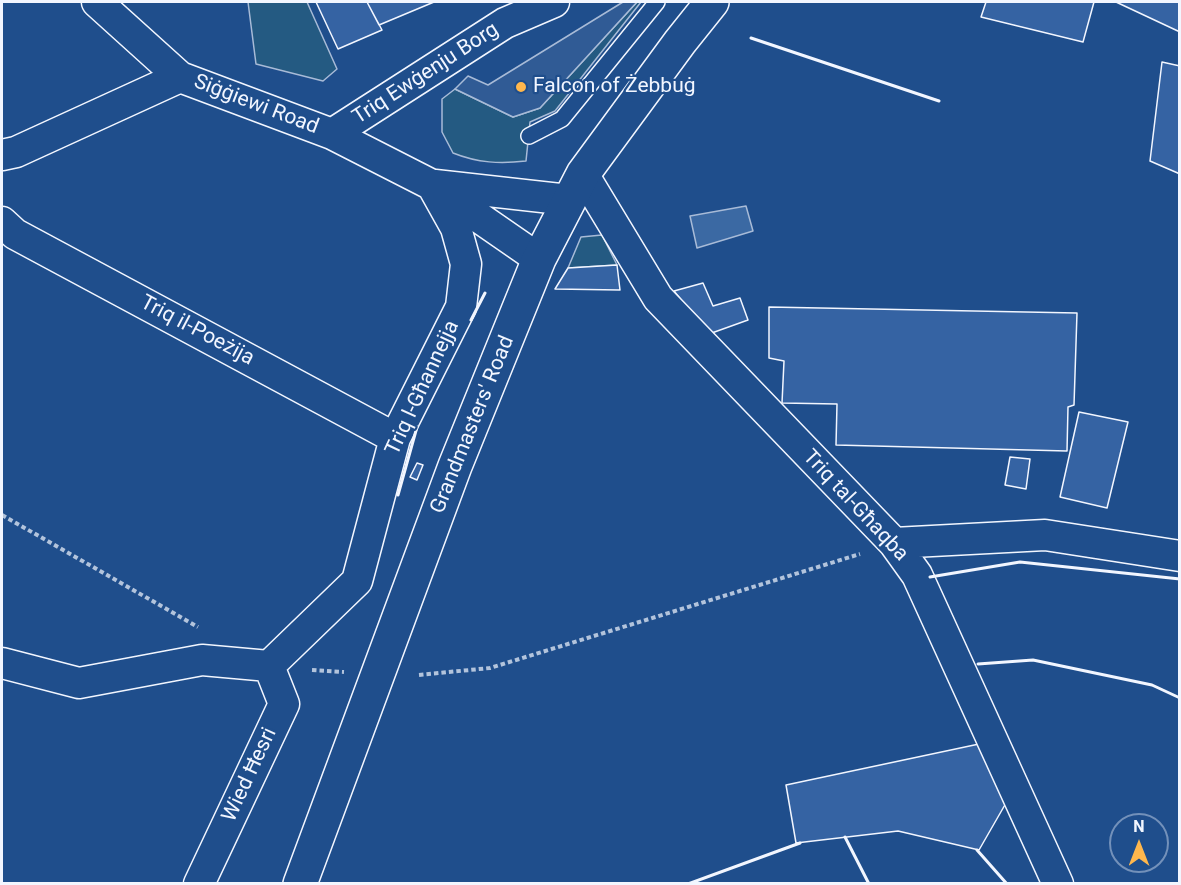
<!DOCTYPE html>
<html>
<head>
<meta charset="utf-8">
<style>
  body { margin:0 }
  #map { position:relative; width:1181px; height:885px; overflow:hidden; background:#1f4e8c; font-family:Roboto,sans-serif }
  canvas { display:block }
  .frame { position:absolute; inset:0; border:3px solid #f2f6ff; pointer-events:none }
  .north { position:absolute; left:1109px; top:813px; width:60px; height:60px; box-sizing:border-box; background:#1f4e8c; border:2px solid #7391ba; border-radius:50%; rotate:0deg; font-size:16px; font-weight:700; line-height:24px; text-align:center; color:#f2f6ff }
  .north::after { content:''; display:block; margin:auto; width:21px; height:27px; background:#ffb74d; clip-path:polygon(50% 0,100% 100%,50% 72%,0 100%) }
</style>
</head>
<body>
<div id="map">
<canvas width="1181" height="885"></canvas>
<div class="frame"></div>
<div class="north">N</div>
</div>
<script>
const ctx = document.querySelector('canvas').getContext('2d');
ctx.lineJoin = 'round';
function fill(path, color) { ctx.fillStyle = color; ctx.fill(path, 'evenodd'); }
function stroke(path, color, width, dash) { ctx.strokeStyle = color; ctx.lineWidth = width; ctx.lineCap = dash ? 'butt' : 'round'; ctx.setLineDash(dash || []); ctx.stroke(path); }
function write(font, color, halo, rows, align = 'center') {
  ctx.font = font + ' Roboto,sans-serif'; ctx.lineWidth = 4.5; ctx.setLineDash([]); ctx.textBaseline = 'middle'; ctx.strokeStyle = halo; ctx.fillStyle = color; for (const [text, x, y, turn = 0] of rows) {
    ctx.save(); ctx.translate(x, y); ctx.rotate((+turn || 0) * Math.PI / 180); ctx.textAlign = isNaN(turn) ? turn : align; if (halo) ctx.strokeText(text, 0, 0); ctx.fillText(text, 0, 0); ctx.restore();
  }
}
const green = new Path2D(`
  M248,2H307L337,69L323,81L256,64Z
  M637,2H641L555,111L530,122L526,161C500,164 478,163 453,153L442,132V99L455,89L513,117L540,108Z
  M602,235L617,265L568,268L581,237Z`);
const parking = new Path2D(`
  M623,2H637L540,108L513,117L455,89L468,76L488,85Z`);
const water = new Path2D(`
  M746,206L753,231L697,248L690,216Z`);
const building = new Path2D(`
  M316,2H367L382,30L338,49Z
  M367,2H434L379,25Z
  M986,2H1094L1083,42L981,17Z
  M1116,2H1180V32Z
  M1162,62L1180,66V174L1150,161Z
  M617,265L620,290L555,289L568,268Z
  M703,283L713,306L740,298L748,320L709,334L674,291Z
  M769,307L1077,313L1074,405L1068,407L1067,451L836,445L837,404L782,403L784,361L769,358Z
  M1079,412L1128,422L1107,508L1060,497Z
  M1010,457L1030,459L1026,489L1005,485Z
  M417,463L423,465L417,480L410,477Z
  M979,744L1006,803L979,850L898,831L796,843L786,785Z`);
const path = new Path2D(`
  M2,515L198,627
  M312,670L344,672
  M419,675L490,668L860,554`);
const service = new Path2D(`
  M529,136L562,119L657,2`);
const minor = new Path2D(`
  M97,2L180,77L332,134L432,185L539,259
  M332,134L505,23L554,2
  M2,155L16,152L180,77
  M583,174L658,298L894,543L917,575L1058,884
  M435,185L569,200
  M2,222L15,234L395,438
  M894,543L1045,535L1180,556
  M2,663L79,683L202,660L269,666
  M269,666L357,581L395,438L461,307L466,264L456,228L432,185
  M199,884L284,704L269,666`);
const primary = new Path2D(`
  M300,884L455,466L539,259L583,174L680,42L712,2`);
const wall = new Path2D(`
  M751,38L939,101
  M471,320L485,293
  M398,495L417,427
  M930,577L1020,562L1180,579
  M978,664L1033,660L1152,685L1180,698
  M845,837L869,884
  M977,850L1007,884
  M688,884L800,843`);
const markers = [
  [521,87,6,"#ffb74d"]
];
const streetNames = [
  ["Triq Ewġenju Borg",426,74,-33],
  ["Siġġiewi Road",256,105,21],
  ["Triq il-Poeżija",197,331,28],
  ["Triq l-Għannejja",423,388,-65],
  ["Grandmasters' Road",473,425,-68],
  ["Triq tal-Għaqba",855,506,47],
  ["Wied Ħesri",250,775,-65]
];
const poiNames = [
  ["Falcon of Żebbuġ",533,87]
];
fill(green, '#245a82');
stroke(green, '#a8bbd7', 1.5);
fill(parking, '#305b95');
stroke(parking, '#a8bbd7', 1.5);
fill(water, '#3b69a3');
stroke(water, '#a8bbd7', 1.5);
fill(building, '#3563a3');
stroke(building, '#f2f6ff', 1.5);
stroke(service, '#f2f6ff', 18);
stroke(minor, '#f2f6ff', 33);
stroke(primary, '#f2f6ff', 36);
stroke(path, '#b3c4dc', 4, [4.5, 3]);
stroke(service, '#1f4e8c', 15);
stroke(minor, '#1f4e8c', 30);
stroke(primary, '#1f4e8c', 33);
stroke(wall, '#f2f6ff', 3);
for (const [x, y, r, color] of markers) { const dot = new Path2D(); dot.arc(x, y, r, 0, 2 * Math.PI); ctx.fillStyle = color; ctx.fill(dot); stroke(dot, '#1f4e8c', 2); }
write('21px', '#f2f6ff', '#1f4e8c', streetNames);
write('21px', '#f2f6ff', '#1f4e8c', poiNames, 'left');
</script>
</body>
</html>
